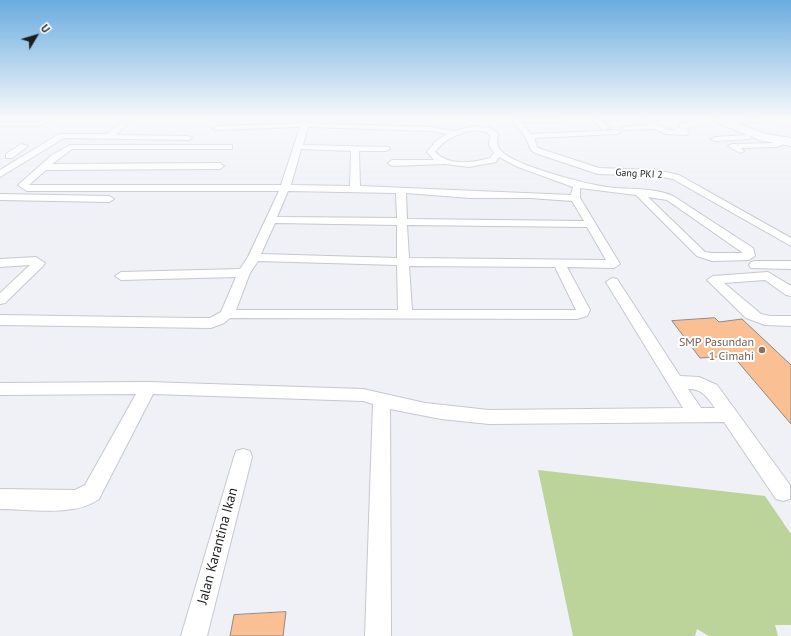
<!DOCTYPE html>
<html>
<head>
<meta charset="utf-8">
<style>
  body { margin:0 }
  #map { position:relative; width:791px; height:636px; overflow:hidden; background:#eff1f7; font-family:"PT Sans",sans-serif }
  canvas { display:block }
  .north { position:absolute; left:16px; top:16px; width:40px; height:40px; -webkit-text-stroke:3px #fff; paint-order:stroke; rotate:52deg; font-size:11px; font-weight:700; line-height:16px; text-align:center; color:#1c1d1f }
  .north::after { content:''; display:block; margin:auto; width:14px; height:18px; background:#1c1d1f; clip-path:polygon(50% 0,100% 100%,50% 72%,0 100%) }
</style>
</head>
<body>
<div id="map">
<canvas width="791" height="636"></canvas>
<div class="north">U</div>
</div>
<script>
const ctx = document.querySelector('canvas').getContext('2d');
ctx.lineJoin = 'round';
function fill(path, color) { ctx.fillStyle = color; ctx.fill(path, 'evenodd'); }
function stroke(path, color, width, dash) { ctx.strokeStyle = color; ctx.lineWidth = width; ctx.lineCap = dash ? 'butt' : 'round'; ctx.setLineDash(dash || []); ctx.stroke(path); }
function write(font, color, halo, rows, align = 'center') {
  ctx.font = font + ' "PT Sans",sans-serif'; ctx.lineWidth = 4; ctx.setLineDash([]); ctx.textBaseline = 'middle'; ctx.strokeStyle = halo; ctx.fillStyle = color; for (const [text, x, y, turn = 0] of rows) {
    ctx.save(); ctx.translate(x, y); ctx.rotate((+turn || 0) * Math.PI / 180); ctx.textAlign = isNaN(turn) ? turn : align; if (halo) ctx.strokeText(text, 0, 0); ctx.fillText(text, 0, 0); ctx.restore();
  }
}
const green = new Path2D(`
  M538,470L765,496L791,534V625H775L778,636H709L697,629L695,636H573Z`);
const building = new Path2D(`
  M715,318L719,322L742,319L791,365V424L733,356L700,358L672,321Z
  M286,612L283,636H230L234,615Z`);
const minor = new Path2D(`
  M44,118H52L40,126H0V122H38Z
  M126,118H133L116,135L188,136L192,138L188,140L64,138L0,177V170L59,134H107Z
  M303,118H310L309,123L431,127L454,131L474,126L491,128L498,134C497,140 496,146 501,151C516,166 585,184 607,187C629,190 653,187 673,196L753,248L755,256L749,260L712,261L697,256L636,195L580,188V198L620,264L614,268L567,267L590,310L587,316L577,319L230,318L224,323L211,328L0,325V315L192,318H210L221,312L236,277L121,280L115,276L121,272L240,269L248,257L279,191H27L18,185L52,155L70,145H232V149H72L52,164L220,163L224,166L220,169L46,170L29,185H281L300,127L216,130L212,128L216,126L302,123ZM308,127L431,131L447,134L436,141L427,152L434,160H392L388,163L392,166L445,164L469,167L496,162L499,157L518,167L573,187L571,195L360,186L359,151H386L390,149L389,147L303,145ZM474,130L486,132L490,135L489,145L494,153L490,158C473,163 448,166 435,152C444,139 459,133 474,130ZM301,149L351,151L350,186L291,185ZM288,191L396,193L397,218L277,217ZM406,193L470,198H530L572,201L584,221L407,219ZM648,197L667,200L743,253H712L705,252ZM275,223L397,225V258L261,254ZM407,225L587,227L606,260L409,258ZM258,261L397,265L398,310H236L250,273ZM409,266L555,267L576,310H412Z
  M511,118H559L561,120L557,122H521L531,134L620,130L621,132L617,134L534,138L537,147L541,149L599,168L656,170L679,175L791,238V246L673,179L656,176L598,174L535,153L531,150L525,136Z
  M591,118H599L610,128L603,130Z
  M638,118H647L668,130H675L681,127L678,125L679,123H685L691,128L686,130L690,133L686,135L666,134L655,129L624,130L623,128L627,126L648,125Z
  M749,118L776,119L773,121L721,124L717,122L721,120Z
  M747,135H750V139L715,141L711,139L715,137Z
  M784,140L788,142L777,147L741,148L744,151L740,153L728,146L732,144L776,143Z
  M21,144L28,146L12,158H6V154Z
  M0,194L109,196L114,199L109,202L0,200Z
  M36,257L45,263L43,266L5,303L0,304V293L30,265L0,267V259Z
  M755,261H791V269L751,268L749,265L751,262Z
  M768,272L791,286V296L786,295L765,280L724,283L761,314L770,316H791V326L765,325L746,318L707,280L713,276Z
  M612,278L617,279L680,376L699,377L717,385L790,485V499L783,501L776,499L724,422L489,424L441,419L390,409L391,636H365L373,404L363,401L153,394L99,499C75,517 30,509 0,509V489L75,490L85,485L136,394L0,395V383L148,382L363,389L425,403L489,410L683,408L606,282ZM688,389C703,389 707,397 715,408H701Z
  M243,449L250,451L252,457L207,636H181L234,457L236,451Z`);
const primary = new Path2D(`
  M707,118H723L766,134L791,138V146L759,140Z`);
const markers = [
  [762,350,4,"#8d6e63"]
];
const farStreetnames = [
  ["Gang PKI 2",639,174,3]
];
const educationNames = [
  ["SMP Pasundan",754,343],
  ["1 Cimahi",754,357]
];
const nearStreetnames = [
  ["Jalan Karantina Ikan",218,546,-75]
];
fill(green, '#bcd39a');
fill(building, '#fabf92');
stroke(building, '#8f8a86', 1);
stroke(minor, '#c5c8ce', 2);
stroke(primary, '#c5c8ce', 2);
fill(minor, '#fff');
fill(primary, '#fff');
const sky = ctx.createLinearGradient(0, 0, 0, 207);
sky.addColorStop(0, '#69ace0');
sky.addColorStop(0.57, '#f8f9fb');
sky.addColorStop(1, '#f8f9fb00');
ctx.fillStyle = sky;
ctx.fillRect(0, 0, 791, 207);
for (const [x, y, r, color] of markers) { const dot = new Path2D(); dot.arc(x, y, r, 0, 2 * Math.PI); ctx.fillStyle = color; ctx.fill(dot); stroke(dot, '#fff', 1.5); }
write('10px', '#1c1d1f', '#fff', farStreetnames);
write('12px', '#785e54', '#fff', educationNames, 'right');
write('14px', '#1c1d1f', '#fff', nearStreetnames);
</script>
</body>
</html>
